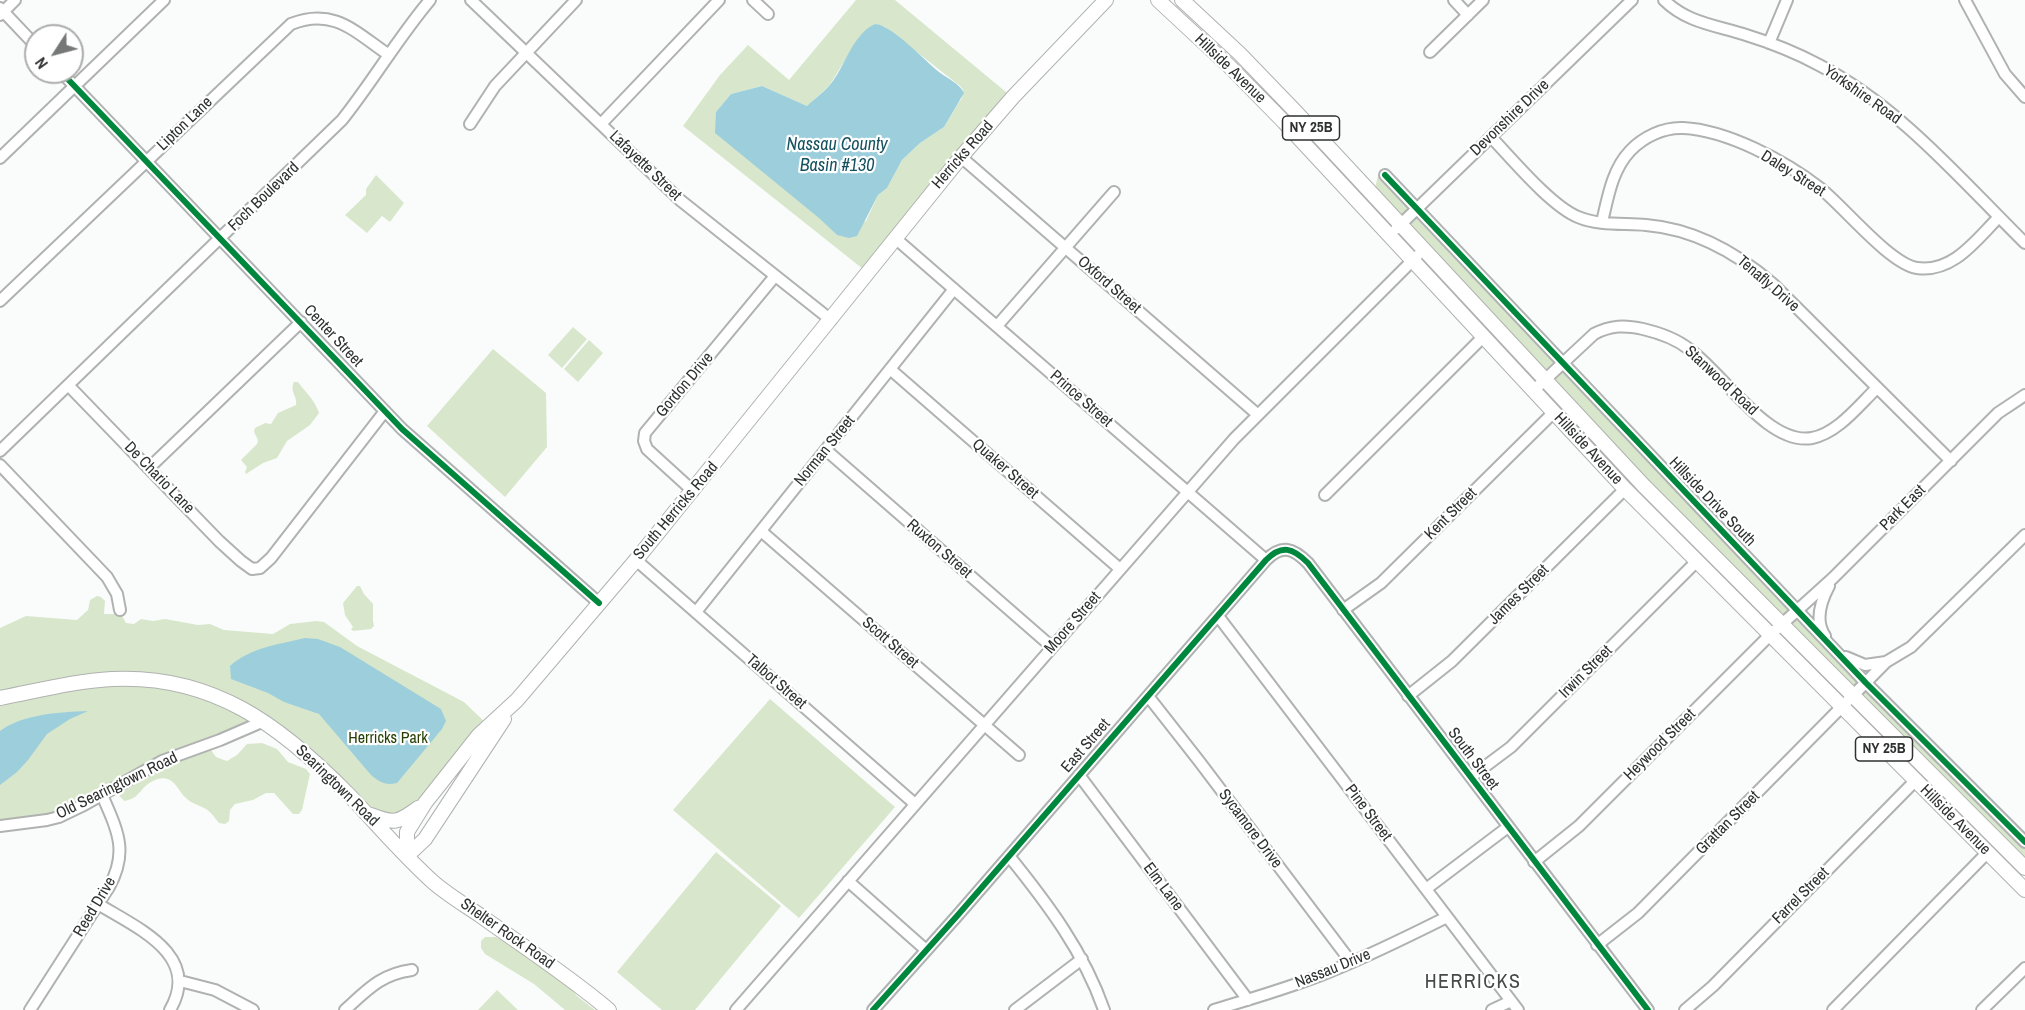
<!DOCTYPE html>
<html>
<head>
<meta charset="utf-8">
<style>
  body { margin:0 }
  #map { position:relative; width:2025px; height:1010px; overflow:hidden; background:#fafcfb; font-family:"Archivo Narrow",sans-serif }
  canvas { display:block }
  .north { position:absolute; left:24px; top:24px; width:60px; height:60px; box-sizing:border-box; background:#fff; border:2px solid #acadac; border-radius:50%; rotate:234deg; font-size:16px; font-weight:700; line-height:24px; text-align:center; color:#2f3130 }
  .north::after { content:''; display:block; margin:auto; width:21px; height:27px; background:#767877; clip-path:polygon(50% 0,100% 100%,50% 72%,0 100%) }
</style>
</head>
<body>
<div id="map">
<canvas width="2025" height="1010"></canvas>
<div class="north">N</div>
</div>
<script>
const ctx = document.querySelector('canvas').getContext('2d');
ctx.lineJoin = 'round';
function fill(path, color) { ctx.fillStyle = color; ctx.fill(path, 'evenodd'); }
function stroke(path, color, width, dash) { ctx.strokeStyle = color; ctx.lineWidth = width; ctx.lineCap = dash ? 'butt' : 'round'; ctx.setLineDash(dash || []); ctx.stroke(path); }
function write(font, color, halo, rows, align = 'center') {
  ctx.font = font + ' "Archivo Narrow",sans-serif'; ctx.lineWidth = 4.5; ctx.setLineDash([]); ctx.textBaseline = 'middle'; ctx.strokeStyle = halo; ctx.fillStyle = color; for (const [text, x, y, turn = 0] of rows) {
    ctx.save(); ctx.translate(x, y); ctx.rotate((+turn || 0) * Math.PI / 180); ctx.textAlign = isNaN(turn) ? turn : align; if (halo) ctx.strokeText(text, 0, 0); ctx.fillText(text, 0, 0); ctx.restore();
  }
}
const green = new Path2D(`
  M856,0H895L1012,97L868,273L683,126L720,75L748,45L789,80ZM875,24L885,27L960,86L963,90L962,98L957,105L944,127L920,143L902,160L887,188L878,195L866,221L837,235L716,112L731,94L762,86L807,106L829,86L860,36Z
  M1380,169L2025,842V868L1644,486L1373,195Z
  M376,175L404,203L390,222L382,216L367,233L345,215L366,195V189Z
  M573,327L587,339L562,368L548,355Z
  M589,340L603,353L578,382L564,369Z
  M493,349L546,393L547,447L505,497L427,426Z
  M294,382H298C306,393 315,400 319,413L310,425L287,441L277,458L263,463L246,474L245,472L247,467L241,460L257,444L258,440L254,432L255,428L265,423L271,424L278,413L296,405C298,397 289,391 294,382Z
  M357,586H360L364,594L373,604V621L374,626L371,629L353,631L351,629L353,627L345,615L343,603Z
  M97,596L101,597L105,601L104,614H121L126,623L134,624L141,619L153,621L165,619L198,625L210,624L224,630L273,634L290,624L316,621L324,622L357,646L464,702L489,726L425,803L383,819L263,721L212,743L211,750L216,757L227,761L237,755L247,744L262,743L277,749L288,762L306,769L310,774L302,810L299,814H293L274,793H266L253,800L235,804L230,810L229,821L225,824L219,823C215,818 211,812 206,809C199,805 192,804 186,798C180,793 177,784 170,780C165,777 158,778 153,781C139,788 140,799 124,801L117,793L120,786L72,811L0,826V628L26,616L77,620L88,610L90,600Z
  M770,699L895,807L799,918L673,810Z
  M716,852L781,906L695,1010H662L617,972Z
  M485,937H496L529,955L563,980L577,996L595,1010H565L534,984L485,954L481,948V941Z
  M497,990L518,1010H478Z`);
const water = new Path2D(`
  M875,24C892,25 924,60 939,72C948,79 959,83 964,93L944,127L920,143L902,160L887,188L878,195L857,236L849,238L837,235L819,218L715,133L716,112L731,94L762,86L807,106C814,99 823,93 829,86C845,68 852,34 875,24Z
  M305,638L318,639L340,647L441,709L446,721L442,729L397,783C385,786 380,782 371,775L319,714L284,702L268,693L231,679L230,666C249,648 280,644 305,638Z
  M88,711L70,719L47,734L28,760L17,772L0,785V731C23,714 60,712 88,711Z`);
const minor = new Path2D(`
  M471,0L680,200L831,320
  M753,0L768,14
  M1454,0L1468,15
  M1664,0C1686,22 1714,25 1743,34C1769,42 1795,52 1819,65C1900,107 1961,180 2025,243
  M1965,0L2005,74L2025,97
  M0,8L36,46
  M0,15L15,0
  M1769,43L1787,0
  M1430,52L1483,0
  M61,72L402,429L599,603
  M470,124L495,86L576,0
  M601,124L719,0
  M1491,137C1512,159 1551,206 1578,217C1599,226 1624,223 1646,225C1694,229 1737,253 1773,284L1951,461
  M961,157L1257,414
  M0,158L164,0
  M1385,175L1866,683L2025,842
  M1602,222C1608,197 1612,170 1630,151C1643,137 1664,127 1683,128C1727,130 1785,161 1820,188C1844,207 1890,264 1917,268C1953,273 1976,240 1999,217
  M1396,229L1632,0
  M895,238L1266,560
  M0,301L291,24C334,7 355,32 389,55
  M997,326L1114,192
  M890,369L1120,569
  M68,385L219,541L241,561L252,569L260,568L271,558L385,411
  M1533,391L1594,334C1611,325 1625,325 1643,329C1660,333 1675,338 1689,349C1723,373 1768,446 1812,438C1838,433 1859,405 1877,388
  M826,450L1052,647
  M0,451L342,120C373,81 398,38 430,0
  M0,465L107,577L117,594L120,610
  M149,468L301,322
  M693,491L647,449L644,441L645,433L775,276
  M1325,495L1483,337
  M761,531L1019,755
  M636,560L915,804
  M1343,610L1381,583L1554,412
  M696,612L954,289
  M1218,616L1518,1010
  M1825,636C1814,620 1821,601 1829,586
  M1846,657L1865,665L1886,662
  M1148,696L1199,761L1351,962
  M1408,696L1452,661L1625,489
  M1079,775L1248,1000
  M1471,777L1511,747L1697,561
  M0,826L47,820L59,817L84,805L162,761L220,740L264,721
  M1009,856C1047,903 1084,952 1104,1010
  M1534,862L1579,826L1770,635L1833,578L1998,413L2025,395
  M848,881L926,950
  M1426,889L1508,827
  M98,904C137,928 202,955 170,1010
  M1597,945L1638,913L1886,662L1911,647L2025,535
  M180,981L215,990L253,1010
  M30,1010L109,887C129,851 117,830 102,795
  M345,1010C367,990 381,974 412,970
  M736,1010L1234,439L1417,256
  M873,1010L957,916L1266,560C1282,544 1293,548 1308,563L1648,1010
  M1015,1010L1082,959
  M1214,1010C1253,998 1293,987 1331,971C1371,955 1409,936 1447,917
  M1492,1010L1511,1001
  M1685,1010L1713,986L1916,780
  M1833,1010L1988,852
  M1982,1010L2025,968`);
const major = new Path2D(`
  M1158,0L1229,66L1284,122L1625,489L2025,890
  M1182,0L1240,54L1295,111L1644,486L2025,868
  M0,698C37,691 74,681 112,679C213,674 281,726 348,794C376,823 403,855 433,882C448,895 465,905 481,916C524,947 569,976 609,1010
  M371,815C394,824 398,823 418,808
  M407,856V832L425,803L478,736L517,700L636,560L961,157L1013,97L1106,0
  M407,856L425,839L504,719`);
const cycleway = new Path2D(`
  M61,72L402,429L599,603
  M1385,175L1866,683L2025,842
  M873,1010L957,916L1266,560C1282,544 1293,548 1308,563L1648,1010`);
const shields = [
  [1311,128,57],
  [1884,749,57]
];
const shieldNames = [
  ["NY 25B",1311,128],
  ["NY 25B",1884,749]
];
const streetNames = [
  ["Hillside Avenue",1230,69,44],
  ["Yorkshire Road",1862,95,35],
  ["Devonshire Drive",1510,118,-44],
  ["Lipton Lane",185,124,-44],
  ["Herricks Road",963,155,-49],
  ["Lafayette Street",645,166,44],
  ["Daley Street",1793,174,32],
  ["Foch Boulevard",264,197,-44],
  ["Tenafly Drive",1768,284,41],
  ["Oxford Street",1109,285,41],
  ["Center Street",333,336,47],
  ["Stanwood Road",1721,381,43],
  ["Gordon Drive",685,385,-50],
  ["Prince Street",1081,399,41],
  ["Hillside Avenue",1588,449,47],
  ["Norman Street",825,451,-51],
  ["Quaker Street",1005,469,41],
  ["De Chario Lane",159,478,46],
  ["Hillside Drive South",1712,502,46],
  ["Park East",1903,508,-45],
  ["South Herricks Road",676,511,-50],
  ["Kent Street",1451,514,-45],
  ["Ruxton Street",939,549,41],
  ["James Street",1519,595,-45],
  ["Moore Street",1073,623,-49],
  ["Scott Street",890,643,41],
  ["Irwin Street",1586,672,-45],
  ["Talbot Street",776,682,41],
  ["Heywood Street",1660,745,-45],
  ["East Street",1086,746,-49],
  ["South Street",1473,759,53],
  ["Old Searingtown Road",117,786,-26],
  ["Searingtown Road",337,786,44],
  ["Pine Street",1368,813,53],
  ["Hillside Avenue",1955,820,45],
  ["Grattan Street",1728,823,-45],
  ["Sycamore Drive",1250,829,53],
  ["Elm Lane",1163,887,53],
  ["Farrel Street",1801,896,-45],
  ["Reed Drive",95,907,-59],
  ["Shelter Rock Road",507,934,35],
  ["Nassau Drive",1333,969,-22]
];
const parkNames = [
  ["Herricks Park",388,739]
];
const waterNames = [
  ["Nassau County",837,145],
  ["Basin #130",837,166]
];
const quarterNames = [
  ["HERRICKS",1473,983]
];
fill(green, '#d8e7cb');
fill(water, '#9ccedc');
stroke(minor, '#b0b2b1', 14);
stroke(major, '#b0b2b1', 16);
stroke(minor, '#fefffe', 10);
stroke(major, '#fefffe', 14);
stroke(cycleway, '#00873e', 6);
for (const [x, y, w] of shields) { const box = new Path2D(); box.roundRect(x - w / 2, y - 12, w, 24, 4.5); ctx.fillStyle = '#fff'; ctx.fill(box); stroke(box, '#2f3130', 1.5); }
write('bold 15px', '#2f3130', null, shieldNames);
write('16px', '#2f3130', '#fff', streetNames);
write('16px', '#294005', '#fff', parkNames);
write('italic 18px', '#13515f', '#fff', waterNames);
ctx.letterSpacing = '1.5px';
write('20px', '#474a49', '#fff', quarterNames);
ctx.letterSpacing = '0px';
</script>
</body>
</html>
